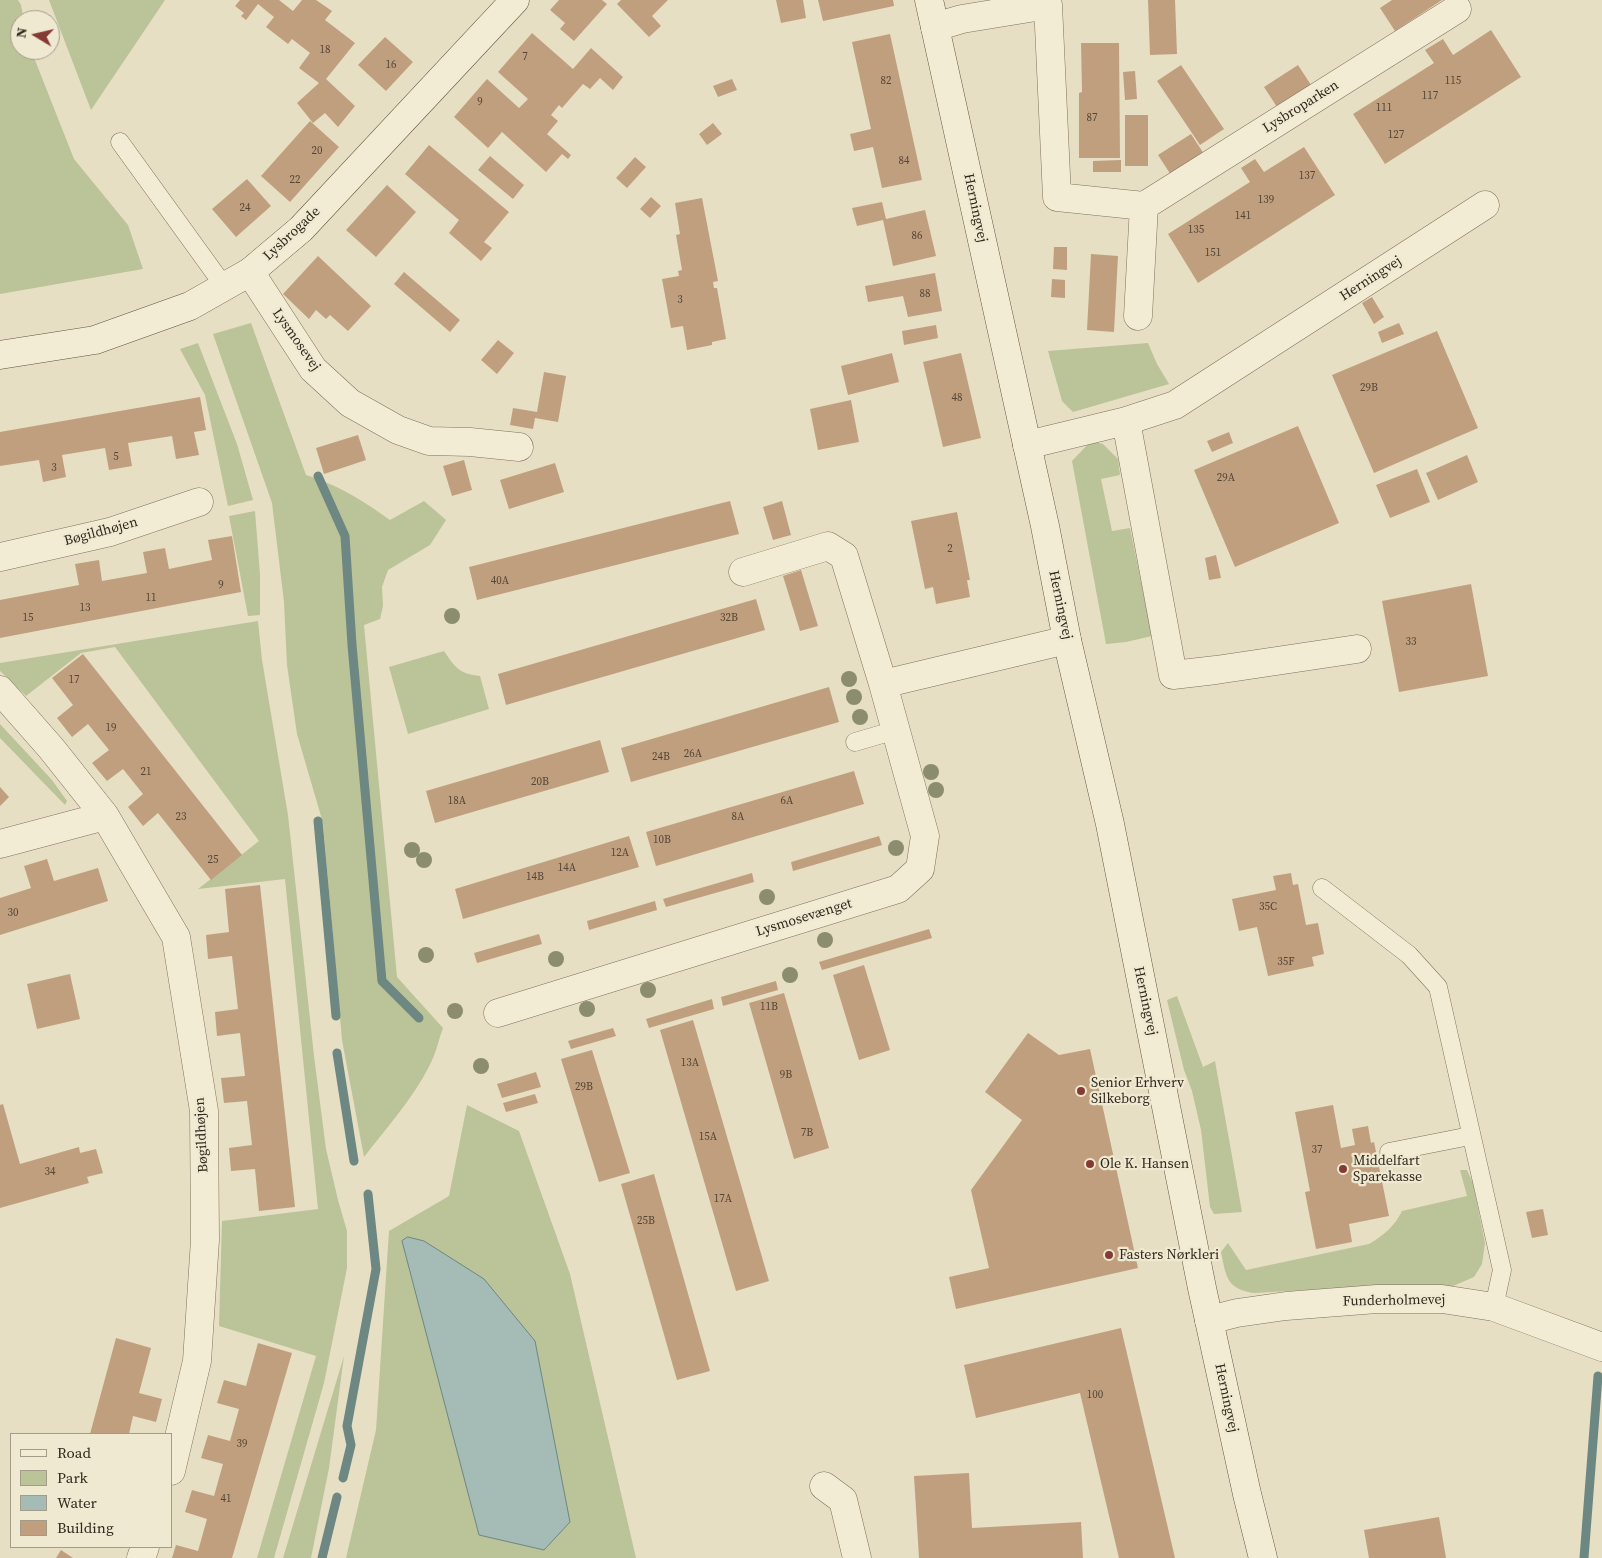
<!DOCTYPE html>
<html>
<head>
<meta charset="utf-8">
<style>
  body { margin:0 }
  #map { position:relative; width:1602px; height:1558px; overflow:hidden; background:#e7dfc3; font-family:"Source Serif 4",serif }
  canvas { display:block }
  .legend { position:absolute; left:10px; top:1433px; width:162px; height:115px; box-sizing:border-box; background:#f0e9d1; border:1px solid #a49c89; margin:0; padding:6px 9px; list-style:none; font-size:15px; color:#31291e }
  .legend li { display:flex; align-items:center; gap:10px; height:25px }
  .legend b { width:25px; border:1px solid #a49c89 }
  .north { position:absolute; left:10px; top:10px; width:50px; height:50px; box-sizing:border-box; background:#f0e9d1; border:1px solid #a49c89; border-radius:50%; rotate:279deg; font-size:14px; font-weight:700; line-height:20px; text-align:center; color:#31291e }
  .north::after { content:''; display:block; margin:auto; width:18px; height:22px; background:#853a34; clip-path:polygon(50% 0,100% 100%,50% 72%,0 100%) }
</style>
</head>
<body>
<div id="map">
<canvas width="1602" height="1558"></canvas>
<ul class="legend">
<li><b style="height:6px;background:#f3ecd5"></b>Road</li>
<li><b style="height:14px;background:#bbc398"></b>Park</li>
<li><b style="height:14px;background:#a4bbb6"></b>Water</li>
<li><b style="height:14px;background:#c09f7e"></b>Building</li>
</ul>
<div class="north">N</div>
</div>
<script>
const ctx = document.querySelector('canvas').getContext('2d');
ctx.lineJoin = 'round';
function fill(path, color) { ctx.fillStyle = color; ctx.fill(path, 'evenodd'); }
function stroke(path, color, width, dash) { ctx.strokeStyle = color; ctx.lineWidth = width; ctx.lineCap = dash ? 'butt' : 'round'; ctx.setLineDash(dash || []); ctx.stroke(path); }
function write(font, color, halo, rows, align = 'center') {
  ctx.font = font + ' "Source Serif 4",serif'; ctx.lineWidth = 4.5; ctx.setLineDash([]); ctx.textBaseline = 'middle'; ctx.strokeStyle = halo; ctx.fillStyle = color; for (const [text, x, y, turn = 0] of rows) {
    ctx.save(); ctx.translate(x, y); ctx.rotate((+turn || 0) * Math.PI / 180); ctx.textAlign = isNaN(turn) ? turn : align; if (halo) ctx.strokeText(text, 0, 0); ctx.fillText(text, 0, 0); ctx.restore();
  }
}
const green = new Path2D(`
  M0,0H18L21,5L24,20H20V50H31L74,159L128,225L143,269L0,294Z
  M49,0H165L91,110Z
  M251,323L306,475C339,486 361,499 390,520L424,501L446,520L430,545L388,570L382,587L383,606L380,619L364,625L397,977L443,1028C439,1038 437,1049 433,1058C419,1091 386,1129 364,1157L342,1040L323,823L297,734L287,665L284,602L272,503L213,334Z
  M198,343L237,444L253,500L228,506L205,395L180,349Z
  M1148,343L1157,364L1169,384L1073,412L1062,401L1048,351Z
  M1091,441L1103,444L1118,459L1120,475L1101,479L1112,531L1130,528L1152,636L1126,642L1106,644L1072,461Z
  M255,511L260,575V615L248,616L229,516Z
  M258,621L262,660L288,815L314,1056L326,1149L338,1200L347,1231V1268L324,1383L274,1558H257L316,1356L219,1326L222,1221L318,1209L285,879L198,889L259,841L115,647L81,653L26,696L0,671V663Z
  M444,651C455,667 459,674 480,676L489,709L408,734L389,667Z
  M0,724L52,780L67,801L65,805L0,738Z
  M1177,996L1203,1067L1215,1061L1242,1212L1214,1214L1210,1207L1201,1130L1192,1091L1184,1070L1167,1000Z
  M467,1105L519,1131L570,1274L636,1558H346L376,1430L389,1231L449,1196Z
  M1460,1170H1467L1473,1183L1485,1243L1482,1264L1474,1277L1453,1286L1361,1287L1254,1293C1226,1289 1226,1276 1221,1252L1228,1243L1246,1270L1369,1244C1384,1235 1394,1227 1402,1211L1467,1196Z
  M344,1356L329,1468L311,1558H283Z`);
const water = new Path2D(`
  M408,1237L424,1241L484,1279L535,1341L570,1522L544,1550L479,1535L402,1241Z`);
const stream = new Path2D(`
  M318,476L345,536L352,645L382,981L419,1018
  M318,821L336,1016
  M337,1053L354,1161
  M343,1478L351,1445L347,1426L376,1269L368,1194
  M322,1558L337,1497
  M1584,1558L1598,1376`);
const building = new Path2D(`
  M240,0H279L293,11L302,0H316L332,11L325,20L355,43L326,79L355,106L338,127L325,113L313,123L297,103L319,83L299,68L310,53L292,39L288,44L266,27L274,17L258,4L246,20L241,16L244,13L235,6Z
  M559,0H602L607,4L574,41L560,29L565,23L550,10Z
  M621,0H668L652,16L661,26L649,37L617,4Z
  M776,0H803L806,18L781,23Z
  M818,0H893L894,6L823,21Z
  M1148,0H1175L1177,54L1150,55Z
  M1392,0H1442L1395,31L1380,8Z
  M1491,30L1521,77L1385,164L1353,114L1434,63L1425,50L1443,39L1453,55Z
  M532,33L573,69L591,48L623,77L613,90L600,78L590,89L583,84L562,108L559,105L551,115L558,121L547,134L571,155L568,159L562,154L546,172L502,132L488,148L454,117L487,79L519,108L528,99L498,72Z
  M890,34L922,180L882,188L873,147L854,151L850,134L871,129L852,42Z
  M385,37L413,62L386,91L358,65Z
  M1081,43H1119L1120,158H1079V93L1082,92Z
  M1181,65L1224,129L1200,145L1157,81Z
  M1298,65L1311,85L1277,107L1264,87Z
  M1135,71L1137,99L1125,100L1123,72Z
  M732,79L737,90L718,97L713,86Z
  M1125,115H1148V166H1125Z
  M310,121L339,147L290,202L261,176Z
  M713,123L722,134L707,145L699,134Z
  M1191,134L1204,154L1171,175L1158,155Z
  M429,145L509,212L484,242L492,248L481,261L449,233L459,220L405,174Z
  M1304,147L1335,195L1198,283L1168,234L1250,182L1241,168L1255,159L1264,172Z
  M490,156L524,185L513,199L478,170Z
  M635,157L646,167L627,188L616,178Z
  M1121,160V172H1093V161Z
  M247,179L271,206L236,237L212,209Z
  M387,185L416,212L376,257L346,230Z
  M651,197L661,206L650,218L640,209Z
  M702,198L718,281L713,282L714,288H717L726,339L712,342V345L687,350L683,326L671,328L662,279L679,276L678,271L682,270L676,235L680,234L675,203Z
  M882,202L886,219L925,210L936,256L893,266L883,220L857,226L852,208Z
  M1054,247H1067V270L1053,269Z
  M1091,254L1118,256L1114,332L1087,330Z
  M318,256L371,306L348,331L330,315L326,319L316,310L309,319L283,294Z
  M404,272L460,320L450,332L394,284Z
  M935,273L942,311L908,317L903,296L868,302L865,286Z
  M1052,279L1065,280V298L1051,297Z
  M1372,297L1384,317L1374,324L1362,303Z
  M1399,323L1404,334L1382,343L1378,332Z
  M936,325L938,338L904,345L902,331Z
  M1437,331L1478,428L1374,473L1332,375Z
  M498,340L514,353L497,374L481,360Z
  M892,353L899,382L848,395L841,366Z
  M961,353L981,438L943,447L923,362Z
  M544,372L566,376L558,422L535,418L533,429L510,425L513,408L537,412Z
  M200,397L206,430L194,432L199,455L176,459L172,436L128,443L132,466L109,470L105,448L62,455L66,477L43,482L39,460L0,466V432Z
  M851,400L859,442L818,450L810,409Z
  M1298,426L1339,523L1235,567L1194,470Z
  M1229,432L1233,443L1212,452L1207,441Z
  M358,435L366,460L324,474L316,448Z
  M1467,455L1478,482L1438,500L1426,473Z
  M464,460L472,490L452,496L443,466Z
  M555,463L564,492L509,509L500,480Z
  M1417,469L1430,502L1390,518L1376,485Z
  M730,501L739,534L477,600L469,567Z
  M782,501L791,535L773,540L763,507Z
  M957,512L970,580H967L970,597L936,604L933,587L925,589L911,521Z
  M232,536L241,592L0,638V600L79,585L75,564L99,560L102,581L147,573L143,552L165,548L169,569L212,560L208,540Z
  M1216,555L1221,578L1209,580L1205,558Z
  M801,570L818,626L800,631L783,576Z
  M1471,584L1488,676L1399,692L1382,601Z
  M756,599L765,630L506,705L498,674Z
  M83,654L242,855L211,880L158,813L143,826L128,807L143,794L123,769L107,781L92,763L109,750L88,724L72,737L57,718L73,705L52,678Z
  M829,687L839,722L631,782L621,748Z
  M600,740L609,772L435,823L426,791Z
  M854,771L864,804L656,866L646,832Z
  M0,787L9,797L0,806Z
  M629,836L639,867L463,919L455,889Z
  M879,836L882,845L793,871L791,862Z
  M47,859L54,881L98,868L108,901L0,935V898L31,888L24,866Z
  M752,873L754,882L666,907L663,899Z
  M1291,873L1293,885L1298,884L1306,925L1318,923L1324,954L1312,957L1314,966L1268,976L1257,927L1239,931L1232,899L1276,890L1273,876Z
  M260,885L295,1207L259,1211L255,1169L231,1171L229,1148L252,1145L247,1101L224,1103L221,1078L245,1076L240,1033L217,1036L215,1012L238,1009L232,956L208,959L206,935L229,932L225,889Z
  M655,901L657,910L589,930L587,921Z
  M929,929L932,938L822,970L819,962Z
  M539,934L542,944L477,963L474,953Z
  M864,965L890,1050L859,1060L833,975Z
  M70,974L80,1019L37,1029L27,984Z
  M776,981L778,990L723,1006L721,997Z
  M784,993L829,1148L794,1159L749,1003Z
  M712,999L714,1009L649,1028L646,1019Z
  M693,1020L769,1281L736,1291L660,1030Z
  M613,1028L616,1036L571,1049L568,1041Z
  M1028,1033L1059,1055L1090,1049L1138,1268L956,1309L949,1277L989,1268L971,1190L1022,1120L985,1092Z
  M592,1050L630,1173L599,1182L561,1059Z
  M536,1072L541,1087L502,1098L497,1084Z
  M535,1094L538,1103L506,1112L503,1103Z
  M3,1104L20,1164L79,1147L80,1153L96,1149L103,1173L87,1177L89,1183L0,1208V1105Z
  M1333,1105L1341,1148L1355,1145L1352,1129L1368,1126L1371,1143L1374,1142L1389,1216L1349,1224L1352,1242L1316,1249L1305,1192L1310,1191L1295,1112Z
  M654,1174L710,1371L677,1380L621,1184Z
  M1543,1209L1548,1235L1532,1238L1526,1212Z
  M1121,1328L1175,1558H1119L1080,1393L976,1418L964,1365Z
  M116,1338L151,1348L139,1393L162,1399L156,1422L133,1416L129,1434H90Z
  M258,1343L292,1353L232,1558H172L176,1545L198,1551L207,1519L185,1512L192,1490L214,1496L223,1464L201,1458L208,1435L230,1441L239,1409L217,1403L224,1380L246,1386Z
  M969,1473L972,1528L1081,1522L1083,1558H919L914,1476Z
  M1439,1517L1446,1558H1369L1364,1530Z
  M61,1550L73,1558H56Z`);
const lane = new Path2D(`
  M120,142L224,286
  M855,742L896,730
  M1322,888L1409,955L1438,987L1502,1270L1494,1307
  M1389,1152L1470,1136`);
const street = new Path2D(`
  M935,27L962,19L1048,5L1057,197L1144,206L1457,9
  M250,272L313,369L350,403L398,430L429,441L470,442L519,447
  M1138,316L1144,206
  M1126,421L1173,675L1216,670L1357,649
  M1027,445L1126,421L1175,405L1485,205
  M0,557L110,532L199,502
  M743,572L828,546L844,556L883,684L1067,640
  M0,690L51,748L105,816L0,844
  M105,816L176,937L204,1111L205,1240L197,1361L171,1471
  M498,1013L898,889L920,869L925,836L883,684
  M1209,1320L1237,1313L1286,1306L1377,1299H1442L1494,1307L1602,1347
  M824,1486L843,1500L857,1558
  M141,1558L145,1547`);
const secondary = new Path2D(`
  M929,0L1045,526L1067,640L1110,824L1202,1288L1247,1494L1263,1558
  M0,355L95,340L190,306L250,272L301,229L515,0`);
const trees = [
  [452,616],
  [849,679],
  [854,697],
  [860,717],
  [931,772],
  [936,790],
  [896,848],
  [412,850],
  [424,860],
  [767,897],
  [825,940],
  [426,955],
  [556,959],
  [790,975],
  [648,990],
  [587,1009],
  [455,1011],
  [481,1066]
];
const markers = [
  [1081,1091,5,"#853a34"],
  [1090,1164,5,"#853a34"],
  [1343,1169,5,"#853a34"],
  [1109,1255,5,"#853a34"]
];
const numberNames = [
  ["18",325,50],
  ["7",525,57],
  ["16",391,65],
  ["82",886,81],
  ["115",1453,81],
  ["117",1430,96],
  ["9",480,102],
  ["111",1384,108],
  ["87",1092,118],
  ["127",1396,135],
  ["20",317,151],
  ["84",904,161],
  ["137",1307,176],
  ["22",295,180],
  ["139",1266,200],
  ["24",245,208],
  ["141",1243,216],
  ["135",1196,230],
  ["86",917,236],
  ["151",1213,253],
  ["88",925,294],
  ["3",680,300],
  ["29B",1369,388],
  ["48",957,398],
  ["5",116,457],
  ["3",54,468],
  ["29A",1226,478],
  ["2",950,549],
  ["40A",500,581],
  ["9",221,585],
  ["11",151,598],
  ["13",85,608],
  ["15",28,618],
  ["32B",729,618],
  ["33",1411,642],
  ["17",74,680],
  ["19",111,728],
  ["26A",693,754],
  ["24B",661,757],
  ["21",146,772],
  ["20B",540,782],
  ["18A",457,801],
  ["6A",787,801],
  ["23",181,817],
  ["8A",738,817],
  ["10B",662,840],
  ["12A",620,853],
  ["25",213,860],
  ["14A",567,868],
  ["14B",535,877],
  ["35C",1268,907],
  ["30",13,913],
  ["35F",1286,962],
  ["11B",769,1007],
  ["13A",690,1063],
  ["9B",786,1075],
  ["29B",584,1087],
  ["7B",807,1133],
  ["15A",708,1137],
  ["37",1317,1150],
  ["34",50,1172],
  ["17A",723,1199],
  ["25B",646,1221],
  ["100",1095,1395],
  ["39",242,1444],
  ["41",226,1499]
];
const streetNames = [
  ["Lysbroparken",1301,107,-32],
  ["Herningvej",975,208,78],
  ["Lysbrogade",292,234,-43],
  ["Herningvej",1371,279,-33],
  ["Lysmosevej",296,340,55],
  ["Bøgildhøjen",101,532,-15],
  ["Herningvej",1060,605,78],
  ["Lysmosevænget",804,918,-17],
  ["Herningvej",1145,1001,78],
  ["Bøgildhøjen",202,1135,-93],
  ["Funderholmevej",1394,1301,-1],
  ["Herningvej",1226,1398,78]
];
const poiNames = [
  ["Senior Erhverv",1091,1083],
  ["Silkeborg",1091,1099],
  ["Middelfart",1353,1161],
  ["Sparekasse",1353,1177],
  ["Ole K. Hansen",1100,1164],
  ["Fasters Nørkleri",1119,1255]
];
fill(green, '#bbc398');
fill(water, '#a4bbb6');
stroke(water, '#6d8783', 1);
stroke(stream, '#6d8783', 9);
fill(building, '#c09f7e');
stroke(lane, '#7f715c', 19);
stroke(street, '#7f715c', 29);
stroke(secondary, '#60533f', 29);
stroke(lane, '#f3ecd5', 18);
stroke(street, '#f3ecd5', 28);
stroke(secondary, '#f3ecd5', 28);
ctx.fillStyle = '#8b8d6e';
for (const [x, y] of trees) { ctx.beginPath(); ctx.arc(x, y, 8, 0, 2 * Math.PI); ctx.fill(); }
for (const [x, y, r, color] of markers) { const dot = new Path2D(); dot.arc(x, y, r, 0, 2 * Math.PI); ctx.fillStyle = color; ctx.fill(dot); stroke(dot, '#f0e9d1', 2); }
write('11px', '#554636', null, numberNames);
write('14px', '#31291e', '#f0e9d1', streetNames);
write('14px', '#31291e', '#f0e9d1', poiNames, 'left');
</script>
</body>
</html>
